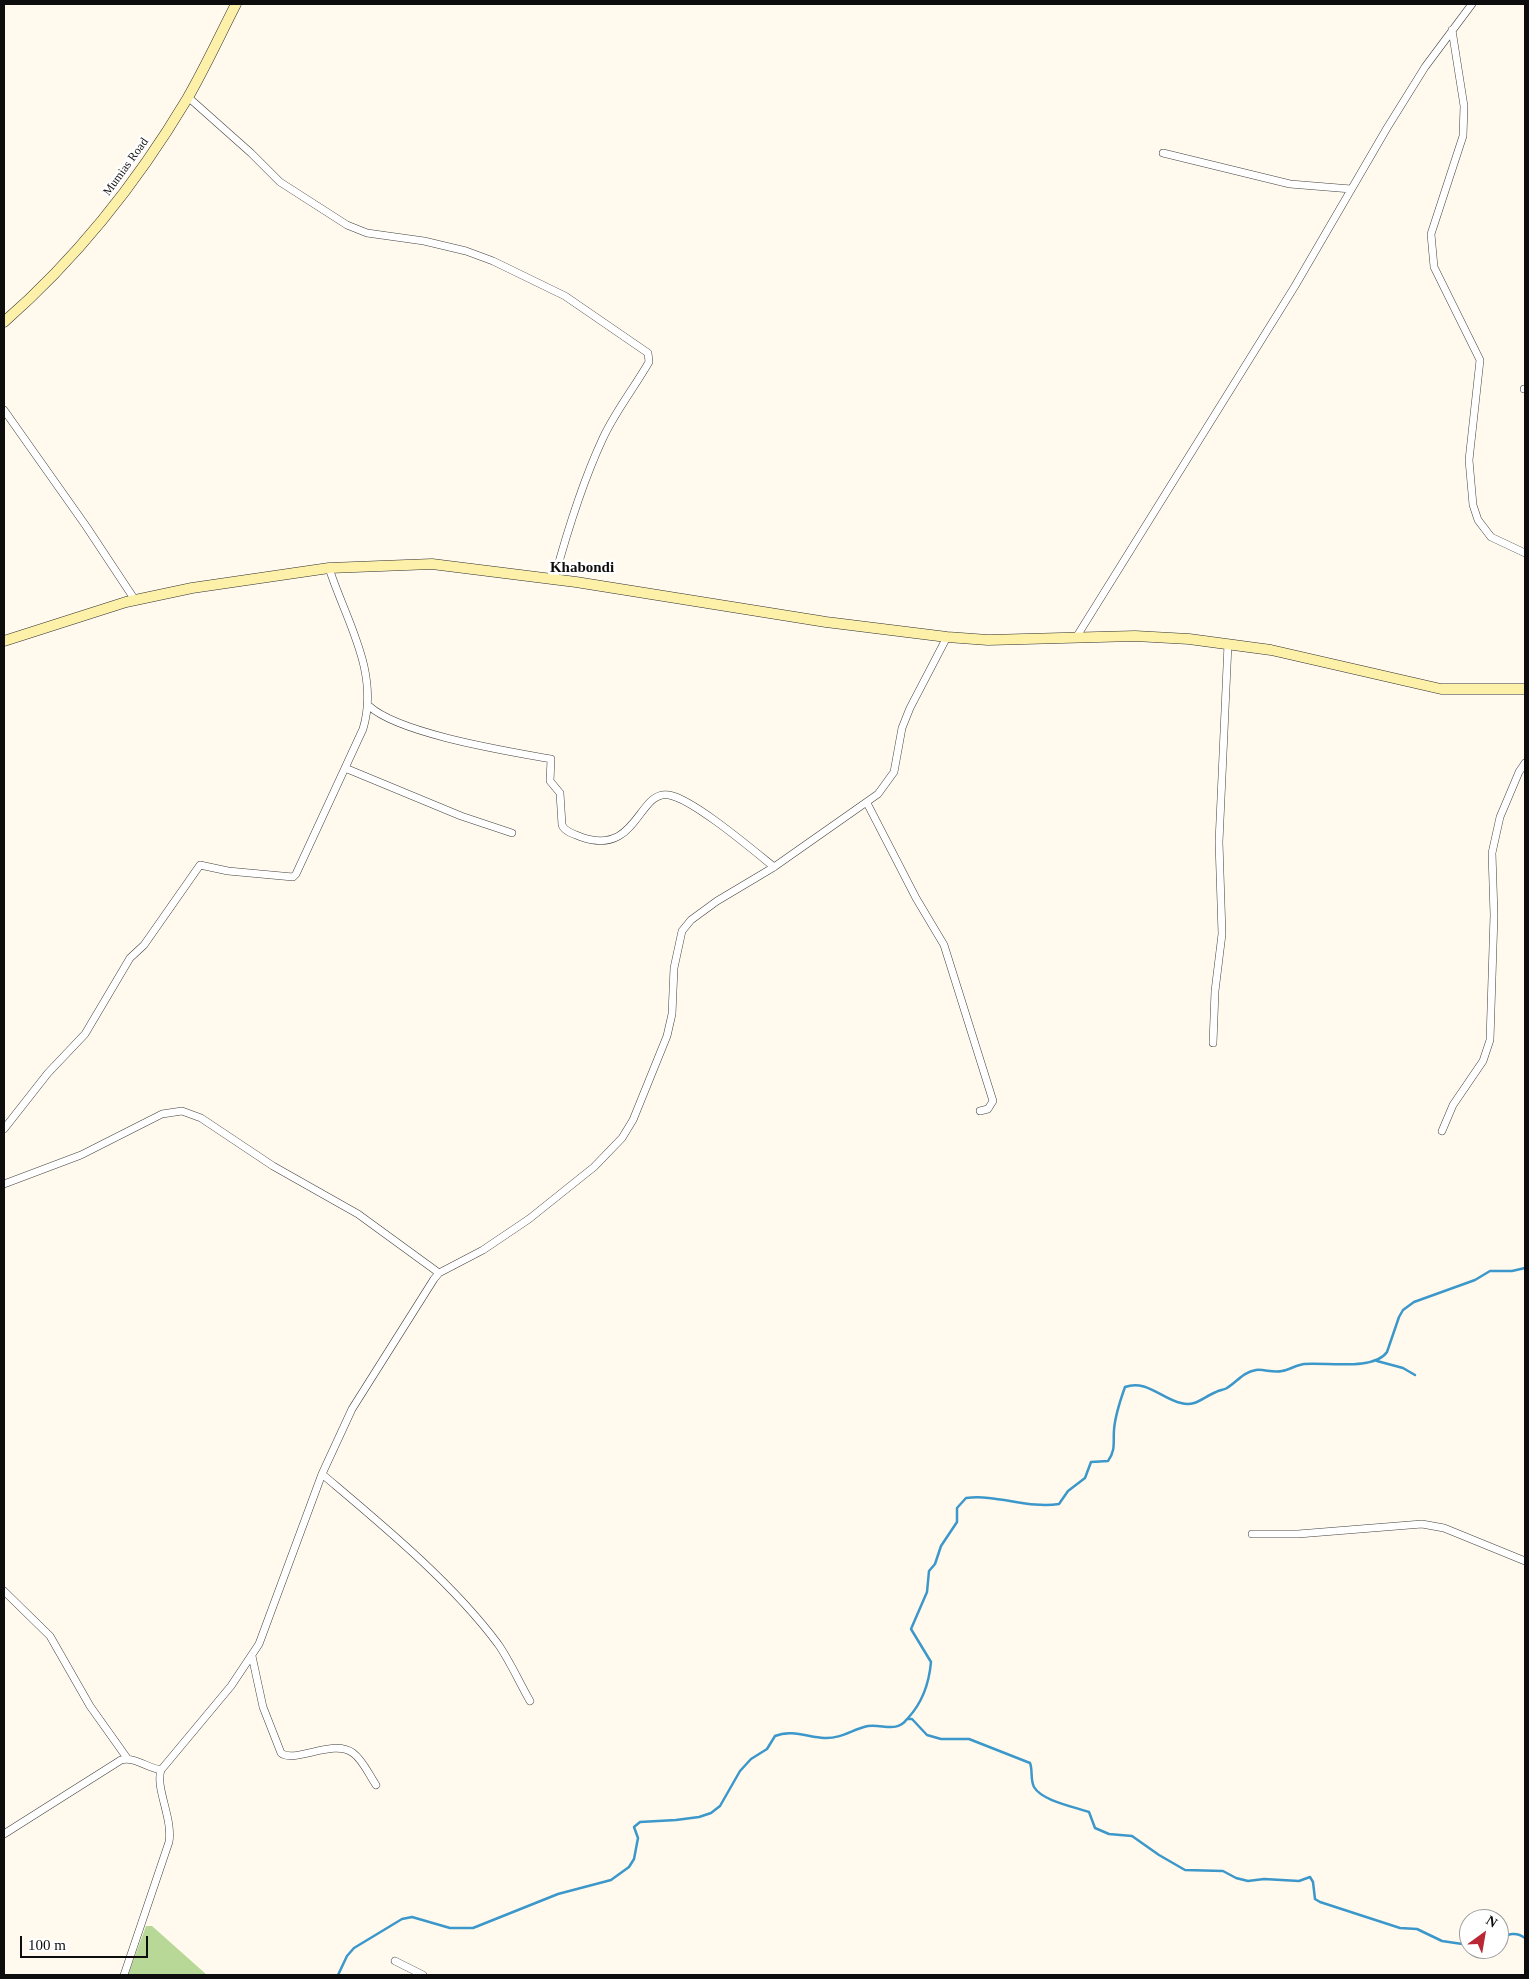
<!DOCTYPE html>
<html>
<head>
<meta charset="utf-8">
<style>
  body { margin:0 }
  #map { position:relative; width:1529px; height:1979px; overflow:hidden; background:#fffaed; font-family:"Times New Roman",serif }
  canvas { display:block }
  .frame { position:absolute; inset:0; border:5px solid #0d0d0d; pointer-events:none }
  .north { position:absolute; left:1459px; top:1909px; width:50px; height:50px; box-sizing:border-box; background:#fff; border:1px solid #9e9e9e; border-radius:50%; rotate:32deg; font-size:14px; font-weight:700; line-height:20px; text-align:center; color:#0d0d0d }
  .north::after { content:''; display:block; margin:auto; width:18px; height:22px; background:#b92835; clip-path:polygon(50% 0,100% 100%,50% 72%,0 100%) }
  .scale { position:absolute; left:20px; top:1936px; width:128px; height:22px; box-sizing:border-box; border:2px solid #0d0d0d; border-top:0; padding-left:6px; font-size:15px; line-height:18px; white-space:nowrap; color:#0d0d0d; -webkit-text-stroke:4px #fff; paint-order:stroke }
</style>
</head>
<body>
<div id="map">
<canvas width="1529" height="1979"></canvas>
<div class="frame"></div>
<div class="north">N</div>
<div class="scale">100 m</div>
</div>
<script>
const ctx = document.querySelector('canvas').getContext('2d');
ctx.lineJoin = 'round';
function fill(path, color) { ctx.fillStyle = color; ctx.fill(path, 'evenodd'); }
function stroke(path, color, width, dash) { ctx.strokeStyle = color; ctx.lineWidth = width; ctx.lineCap = dash ? 'butt' : 'round'; ctx.setLineDash(dash || []); ctx.stroke(path); }
function write(font, color, halo, rows, align = 'center') {
  ctx.font = font + ' "Times New Roman",serif'; ctx.lineWidth = 5; ctx.setLineDash([]); ctx.textBaseline = 'middle'; ctx.strokeStyle = halo; ctx.fillStyle = color; for (const [text, x, y, turn = 0] of rows) {
    ctx.save(); ctx.translate(x, y); ctx.rotate((+turn || 0) * Math.PI / 180); ctx.textAlign = isNaN(turn) ? turn : align; if (halo) ctx.strokeText(text, 0, 0); ctx.fillText(text, 0, 0); ctx.restore();
  }
}
const forest = new Path2D(`
  M146,1926H152L207,1975H128Z`);
const stream = new Path2D(`
  M1377,1361L1403,1368L1415,1375
  M908,1718C923,1702 929,1684 931,1662L911,1629L927,1592L929,1571L935,1564L941,1546L957,1522V1508L966,1498C997,1494 1028,1509 1059,1504L1068,1491L1085,1478L1091,1462L1108,1461C1116,1450 1113,1442 1114,1430C1115,1416 1120,1401 1125,1387C1146,1379 1162,1399 1181,1403C1196,1407 1203,1397 1216,1392C1219,1390 1224,1390 1227,1388C1237,1382 1243,1372 1256,1370C1264,1369 1273,1373 1282,1371C1289,1370 1296,1365 1304,1364C1326,1362 1374,1371 1387,1352L1399,1317L1403,1310L1414,1302L1475,1280L1490,1271H1512L1525,1268
  M1499,1939C1508,1934 1516,1931 1525,1938
  M338,1975L347,1956L354,1948L402,1919L412,1917L450,1928H473L558,1894L611,1880L629,1867L634,1859L638,1838L634,1827L640,1822L676,1820L699,1817L711,1813L720,1806L740,1771L751,1759L767,1749L775,1736C791,1729 808,1737 824,1738C841,1739 853,1729 868,1726C883,1724 897,1733 907,1719H912L927,1735L941,1739H969L1030,1763C1033,1771 1030,1779 1034,1787C1042,1801 1075,1807 1089,1812L1095,1828L1109,1834L1132,1836L1159,1855L1185,1870L1223,1871L1236,1878L1248,1881L1264,1879L1299,1881L1310,1877L1313,1882L1315,1899L1320,1902L1400,1928L1417,1929L1442,1941L1469,1945`);
const street = new Path2D(`
  M1452,30L1464,106L1463,136L1431,234L1434,267L1480,360L1469,460L1473,505L1478,520L1491,537L1525,553
  M188,97L251,153L280,182L347,225L367,233L424,241L466,251L493,261L565,296L648,353L649,362C634,388 615,412 603,438C582,483 567,532 554,580
  M1163,153L1290,184L1351,189
  M1524,389H1525
  M4,410L86,526L135,600
  M1077,636L1295,286L1387,128L1425,67L1472,4
  M369,706C400,734 507,751 551,759L550,781L560,793L562,825C565,832 574,834 581,837C638,857 638,789 669,795C693,799 753,850 774,867
  M345,768L461,816L512,833
  M867,803L916,898L944,945L993,1101L988,1109L980,1111
  M1213,1043L1215,991L1222,934L1219,842L1228,644
  M4,1129L48,1073L85,1034L130,958L144,945L200,865L228,871L293,877L296,874L363,729C380,672 346,621 329,568
  M1442,1131L1453,1105L1483,1061L1490,1040L1494,915L1492,853L1500,817L1519,772L1525,763
  M4,1184L81,1155L162,1114L182,1111L201,1118L273,1166L358,1214L439,1273
  M322,1474C381,1524 452,1582 498,1644C510,1661 519,1682 530,1701
  M1252,1534H1298L1422,1524L1444,1528L1525,1561
  M4,1591L50,1636L90,1706L127,1758
  M252,1656L263,1707L281,1753C294,1764 334,1738 353,1753C363,1760 369,1775 376,1785
  M4,1834L121,1760C134,1756 147,1768 161,1770
  M395,1961L423,1975
  M124,1975L169,1842C173,1818 155,1788 161,1770L231,1686L259,1644L322,1474L352,1409L434,1279L439,1273L483,1250L529,1219L594,1167L622,1138L633,1120L667,1036L672,1014L674,968L682,931L691,920L717,901L774,867L878,794L894,772L902,728L910,708L947,637`);
const secondary = new Path2D(`
  M4,322C76,259 138,181 187,99C205,68 220,35 236,4
  M4,641L126,602L192,588L329,568L432,564L576,582L826,622L947,637L988,640L1135,636L1189,639L1271,650L1441,689H1525`);
const streetNames = [
  ["Mumias Road",126,167,-54]
];
const quarterNames = [
  ["Khabondi",582,568]
];
fill(forest, '#b7d897');
stroke(stream, '#3c97ca', 2.5);
stroke(street, '#404040', 8);
stroke(secondary, '#2f2f2f', 11);
stroke(street, '#fff', 7);
stroke(secondary, '#fdf0a9', 10);
write('12px', '#0d0d0d', '#fff', streetNames);
write('bold 15px', '#0d0d0d', '#fff', quarterNames);
</script>
</body>
</html>
